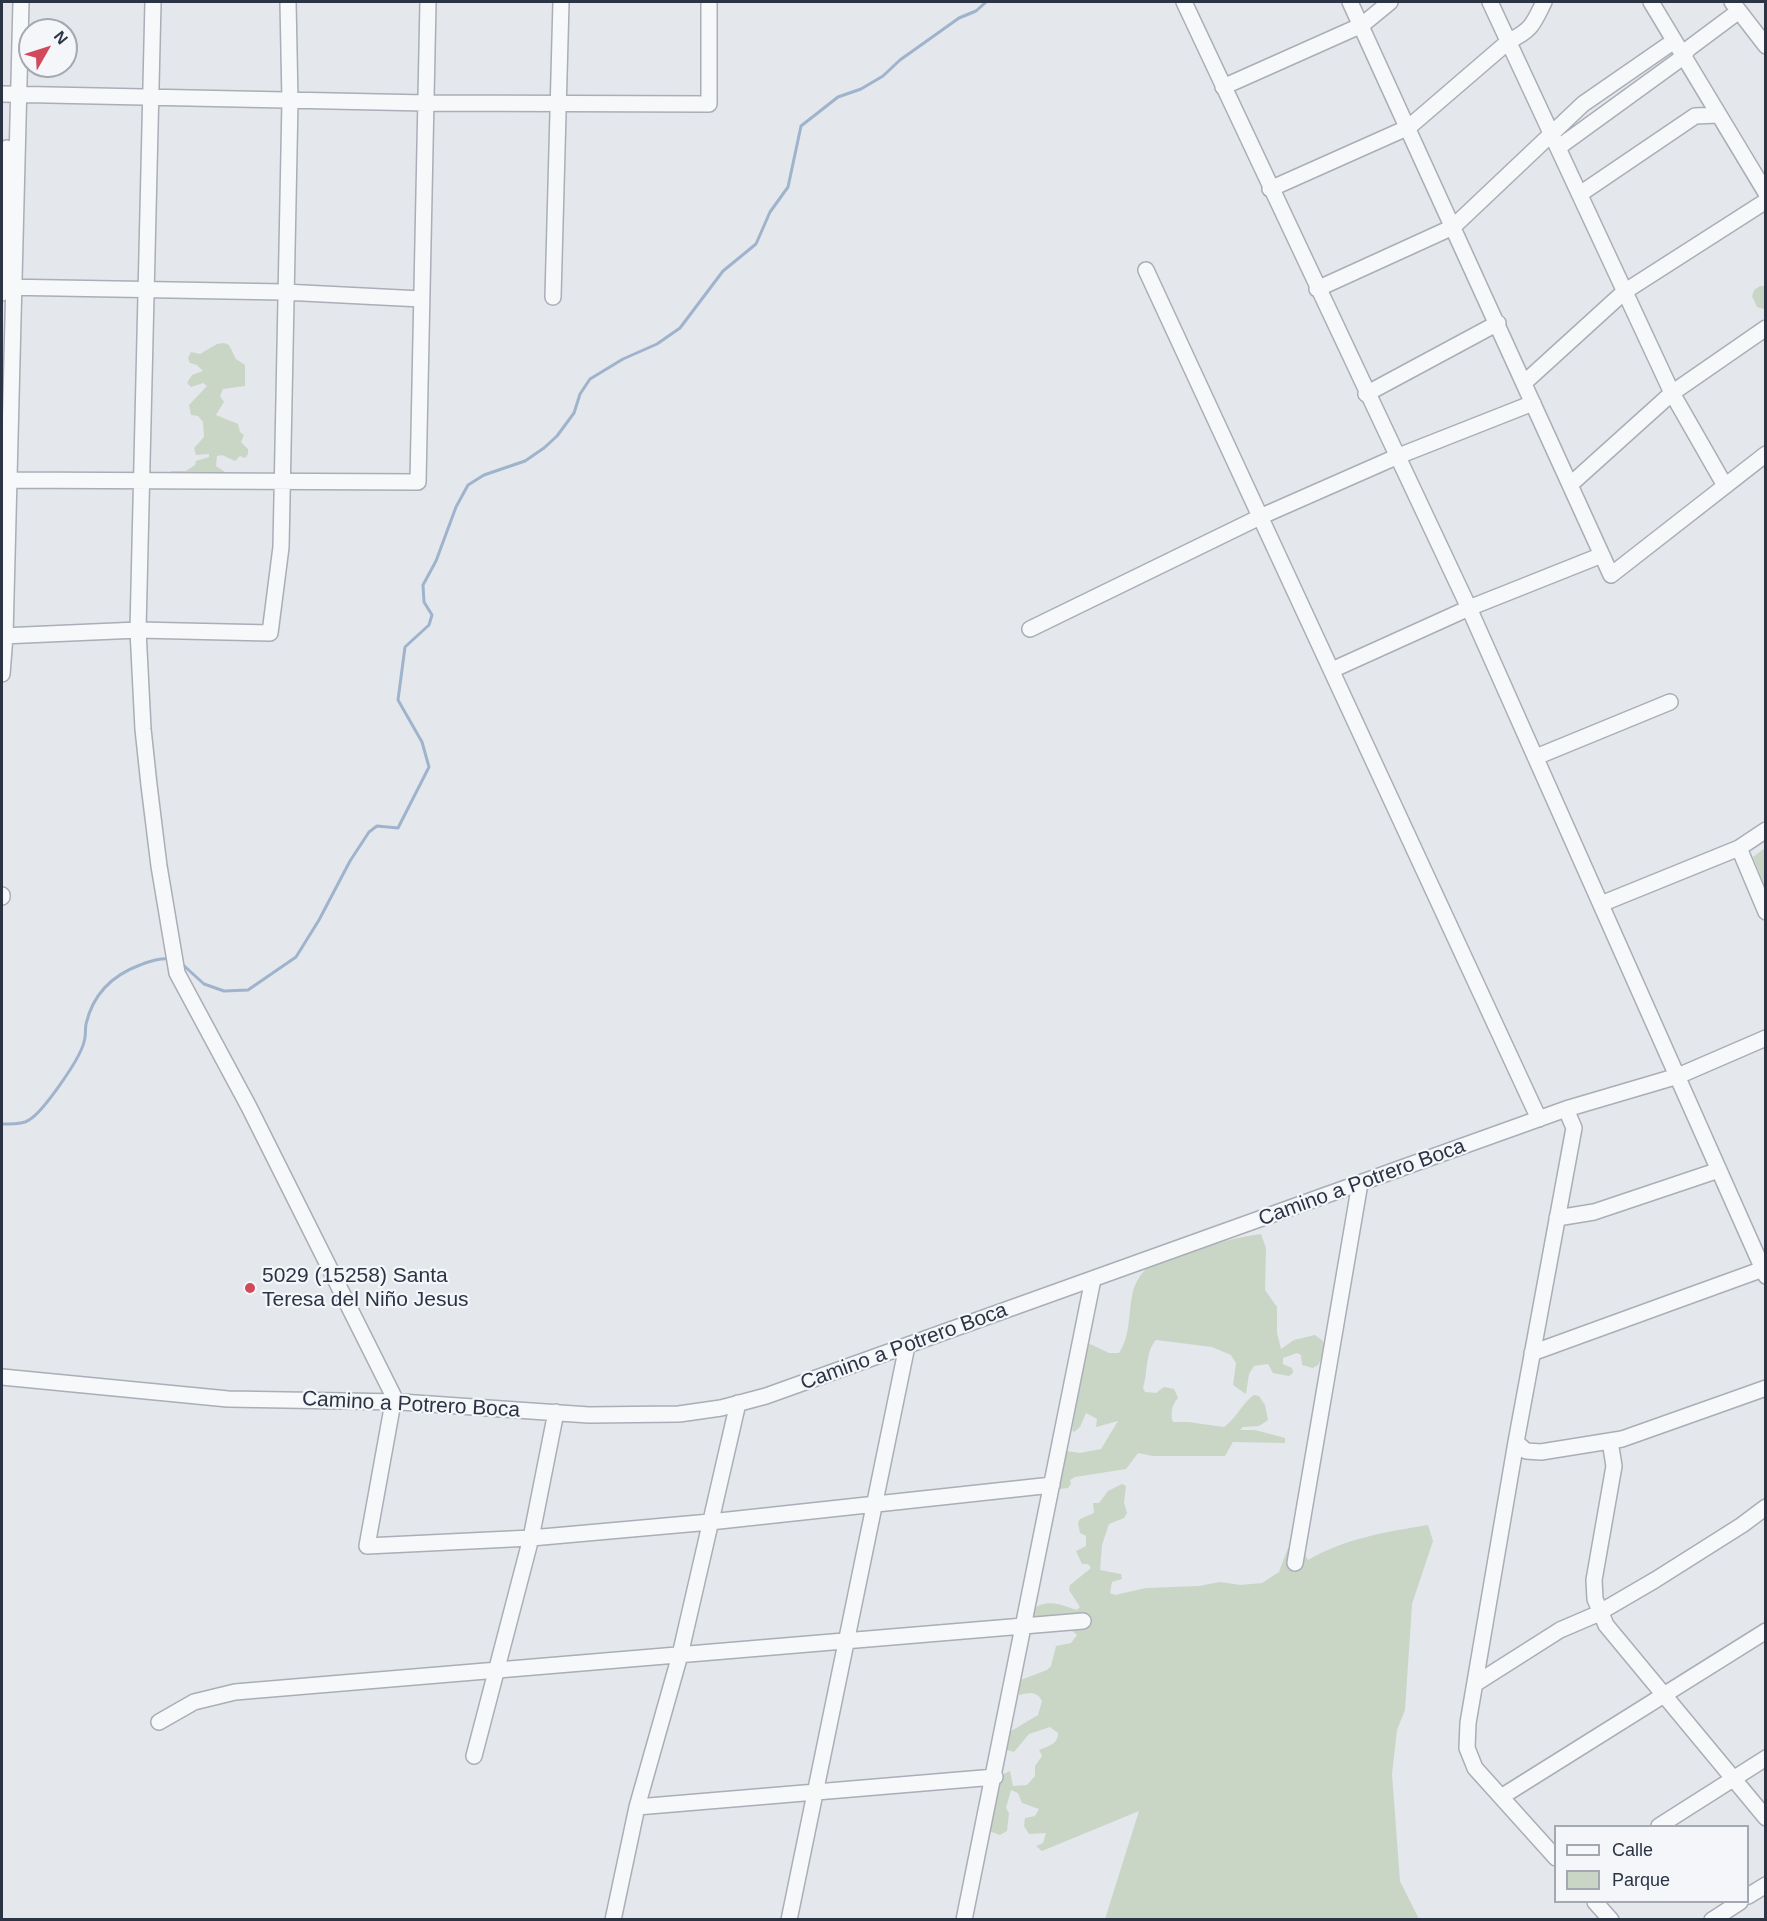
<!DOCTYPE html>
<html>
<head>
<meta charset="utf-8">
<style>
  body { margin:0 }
  #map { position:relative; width:1767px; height:1921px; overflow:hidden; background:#e4e7ec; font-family:Arial,sans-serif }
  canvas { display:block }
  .frame { position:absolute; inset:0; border:3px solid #2b3445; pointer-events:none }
  .legend { position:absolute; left:1554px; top:1825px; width:195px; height:78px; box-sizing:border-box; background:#f4f6f9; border:2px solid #a4a8b1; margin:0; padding:8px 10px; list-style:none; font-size:18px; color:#2b3445 }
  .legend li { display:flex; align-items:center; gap:12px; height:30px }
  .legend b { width:30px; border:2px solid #a4a8b1 }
  .north { position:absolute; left:18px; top:18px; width:60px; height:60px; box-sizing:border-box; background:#f4f6f9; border:2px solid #a4a8b1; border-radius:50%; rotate:51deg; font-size:16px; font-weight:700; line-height:24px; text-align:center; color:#2b3445 }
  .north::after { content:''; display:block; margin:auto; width:21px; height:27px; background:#d1495b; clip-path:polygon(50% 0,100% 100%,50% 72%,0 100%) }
</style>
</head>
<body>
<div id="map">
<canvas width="1767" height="1921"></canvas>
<div class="frame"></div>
<ul class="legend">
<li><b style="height:8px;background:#f7f8fa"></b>Calle</li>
<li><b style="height:16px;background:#c9d6c5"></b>Parque</li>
</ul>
<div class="north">N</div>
</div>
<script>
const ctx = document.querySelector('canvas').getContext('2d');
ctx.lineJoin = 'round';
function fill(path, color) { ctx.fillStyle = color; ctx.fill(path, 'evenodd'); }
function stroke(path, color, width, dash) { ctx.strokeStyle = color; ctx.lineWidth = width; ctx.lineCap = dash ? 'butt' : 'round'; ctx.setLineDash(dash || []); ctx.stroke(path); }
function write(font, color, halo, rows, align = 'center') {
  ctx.font = font + ' Arial,sans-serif'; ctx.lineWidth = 4.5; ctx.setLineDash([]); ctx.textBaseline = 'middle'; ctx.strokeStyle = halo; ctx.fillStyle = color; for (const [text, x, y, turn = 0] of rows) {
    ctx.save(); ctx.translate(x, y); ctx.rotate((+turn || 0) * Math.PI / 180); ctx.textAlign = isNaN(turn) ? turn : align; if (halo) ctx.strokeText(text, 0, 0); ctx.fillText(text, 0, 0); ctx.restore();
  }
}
const green = new Path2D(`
  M1760,286H1765L1764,309L1757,307L1752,296L1754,290Z
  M224,343L229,345L236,359L245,365V386L223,389L220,396L224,402L216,415L238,424L240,432L244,435L241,442L248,449V454L245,458L240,456L235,461L222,455L217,456L216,466L225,472L226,477L170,476L171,471H186L195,465L196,461L209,457V454L196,455L194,448L204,437L203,422L198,416L191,415L189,405L207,386L203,383L191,387L187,383L192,375L203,371L197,365L190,363L188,358L191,352L200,354L217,344Z
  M1765,848V886L1753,857Z
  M1261,1234L1266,1248L1265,1290L1277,1307V1333L1281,1349L1294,1340L1315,1335L1323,1341L1325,1352L1318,1365L1313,1368L1302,1365L1301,1355L1297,1353L1283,1358V1364L1292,1368L1293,1373L1289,1376L1273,1373L1268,1364L1254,1366L1249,1374L1246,1394L1233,1385L1236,1363L1231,1355L1212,1347L1156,1340C1145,1352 1148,1373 1143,1388L1145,1392L1156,1393L1164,1387L1174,1389L1178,1398C1172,1404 1170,1414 1173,1422H1188L1224,1427C1237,1418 1242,1403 1254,1395L1259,1396L1265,1405L1268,1420L1259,1426L1243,1427L1240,1430H1255L1285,1438V1443L1233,1442L1225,1456H1153L1138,1453L1126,1469L1075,1477L1070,1480L1071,1484L1068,1488L1060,1489L1057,1485L1066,1451L1080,1453L1101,1449L1118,1421L1096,1427L1097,1419L1086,1413L1080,1427L1074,1432L1072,1430L1085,1348L1090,1344L1109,1353H1119C1131,1335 1128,1312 1133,1291C1135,1283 1143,1269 1151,1265C1157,1261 1166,1261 1173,1258C1201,1247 1230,1238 1261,1234Z
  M1122,1484L1126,1486L1124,1503L1127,1513L1124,1518L1109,1524L1102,1545L1100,1570L1121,1574L1122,1579L1112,1582L1110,1593L1115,1595L1146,1588L1199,1586L1220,1582L1241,1585L1262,1583L1279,1572L1288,1548L1293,1546L1303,1551L1308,1560C1346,1538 1386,1532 1428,1525L1433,1541L1412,1604L1405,1710L1397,1730L1392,1774L1400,1881L1419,1919H1105L1139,1811L1042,1851L1036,1846L1043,1843L1046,1833L1029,1834L1024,1826L1025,1818L1035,1816L1039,1809L1022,1803L1018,1793L1011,1790L1006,1808L1009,1813L1007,1831L1000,1835L986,1830L1001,1775L1010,1771L1013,1786L1027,1785L1035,1776V1766L1042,1756L1039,1750C1049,1746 1058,1744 1058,1733L1050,1727L1029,1734L1014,1752L1004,1749L1006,1734L1038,1715L1042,1701C1037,1691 1029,1692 1020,1695L1016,1690L1018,1681L1047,1670L1051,1666L1056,1646L1071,1643L1077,1635L1060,1621L1034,1619L1033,1609C1049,1598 1061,1605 1077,1610L1080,1607L1069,1590L1070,1585L1091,1568L1088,1564H1082L1076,1551L1086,1546V1536L1080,1533L1078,1523L1080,1519L1094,1513L1093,1503H1099L1108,1491Z`);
const stream = new Path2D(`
  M182,964L204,984L224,991L248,990L296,957L319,920L350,861L369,832L377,826L398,828L429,767L422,742L398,700L405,647L429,625L432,615L424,602L423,585L436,561L456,507L468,485L484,475L525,461L544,448L557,436L574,413L580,394L590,379L623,359L657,344L680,328L723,271L756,244L770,212L788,187L801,126L838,97L861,89L883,76L900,60L959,18L976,11L986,2
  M2,1124C10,1124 22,1125 29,1120C43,1112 80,1059 84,1042C86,1036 85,1030 86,1024C93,994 113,975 140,965C151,961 159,958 171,959`);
const minor = new Path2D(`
  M153,2L138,630L143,729L149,785L159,866L177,973L249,1107L394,1397L367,1546L531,1538L710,1522L1052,1485
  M1184,2L1469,608L1766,1276
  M1350,2L1611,575L1766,454
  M1490,2L1672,393L1724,484
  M1651,2L1766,193
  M1732,2L1766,46
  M1223,87L1362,25L1390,2
  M2,94L426,103L709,104V2
  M1559,147L1683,57L1688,49L1739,11
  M1270,189L1409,127L1509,41C1532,30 1533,24 1544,2
  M1580,194L1695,116L1718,115
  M1146,270L1539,1119
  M2,287L284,292L421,299
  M1317,289L1453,227L1583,104L1674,41
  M2,293L7,148
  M553,297L561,2
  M1524,383L1624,292L1766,201
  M1366,394L1498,323
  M2,480L418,482L428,2
  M1571,484L1672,393L1766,328
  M1030,629L1262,516L1396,457L1533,403
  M2,636L138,630L270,633L281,547L290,101L288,2
  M1332,670L1469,608L1602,555
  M2,674L5,636L21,2
  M1536,757L1670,702
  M1739,848L1766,912
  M2,895V897
  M1601,904L1739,848L1766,830
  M1557,1218L1594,1212L1719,1170
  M1532,1353L1763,1269
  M2,1377L228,1399L401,1402L589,1415L679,1414L721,1408L766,1396L1566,1109L1678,1076L1766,1038
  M1610,1441L1614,1466L1594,1580L1595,1599L1606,1625L1766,1818
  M1516,1442L1526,1451L1541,1452L1622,1439L1766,1388
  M1295,1563L1360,1183
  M1475,1684L1560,1630L1595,1615L1655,1580L1742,1525L1766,1507
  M159,1722L194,1702L235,1692L1083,1621
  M474,1756L531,1538L556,1412
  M1501,1797L1766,1631
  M637,1807L995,1777
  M1659,1826L1766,1758
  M1556,1858L1475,1768L1467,1748L1468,1723L1516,1442L1574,1128L1566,1109
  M1748,1896L1766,1885
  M1595,1902L1611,1920
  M613,1920L637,1807L680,1655L738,1403
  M789,1920L907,1346
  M964,1920L1093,1279
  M1712,1920L1740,1902`);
const markers = [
  [250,1288,6,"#d1495b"]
];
const streetNames = [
  ["Camino a Potrero Boca",1362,1183,-20],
  ["Camino a Potrero Boca",904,1347,-20],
  ["Camino a Potrero Boca",411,1405,3]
];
const poiNames = [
  ["5029 (15258) Santa",262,1276],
  ["Teresa del Niño Jesus",262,1300]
];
fill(green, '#c9d6c5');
stroke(stream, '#9fb4cc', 3);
stroke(minor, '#a9aeb7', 18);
stroke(minor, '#f7f8fa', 15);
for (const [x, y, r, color] of markers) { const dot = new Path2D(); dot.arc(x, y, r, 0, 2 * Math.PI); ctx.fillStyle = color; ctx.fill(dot); stroke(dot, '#f4f6f9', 2); }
write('21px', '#2b3445', '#f4f6f9', streetNames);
write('21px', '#2b3445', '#f4f6f9', poiNames, 'left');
</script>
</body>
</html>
